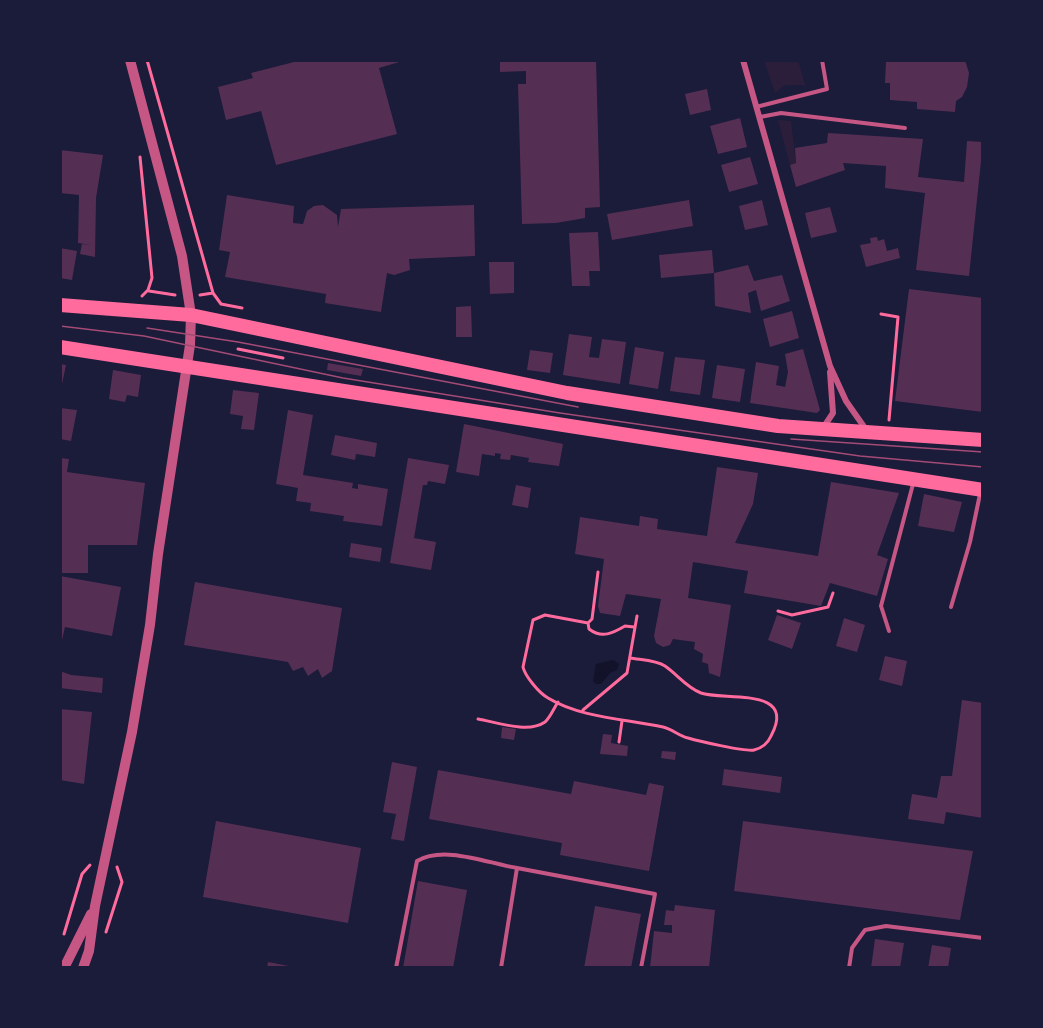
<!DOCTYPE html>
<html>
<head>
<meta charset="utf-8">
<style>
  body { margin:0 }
  #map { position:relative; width:1043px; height:1028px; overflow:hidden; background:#1b1b3a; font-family:"Fira Sans Condensed",sans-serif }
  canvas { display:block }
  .frame { position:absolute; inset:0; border:62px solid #1b1b3a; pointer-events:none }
</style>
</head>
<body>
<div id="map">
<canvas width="1043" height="1028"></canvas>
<div class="frame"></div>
</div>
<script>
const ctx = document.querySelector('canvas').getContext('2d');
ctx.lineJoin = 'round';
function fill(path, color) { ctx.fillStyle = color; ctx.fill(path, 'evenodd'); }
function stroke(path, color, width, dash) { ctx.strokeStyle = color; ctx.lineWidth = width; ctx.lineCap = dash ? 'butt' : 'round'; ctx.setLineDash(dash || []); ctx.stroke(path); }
const green = new Path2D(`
  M764,60H798L806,88L803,85H785L775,93Z
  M778,120L791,121L796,163L790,165Z`);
const water = new Path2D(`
  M613,660L619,664L617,670L610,673L601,684H596L593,681L596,664Z`);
const building = new Path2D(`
  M302,60H406L379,68L397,134L276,165L261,111L226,120L218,87L253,78L251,73Z
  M500,60H596L600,207L585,208V218L556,223L522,224L518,84H526V71L500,72Z
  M892,60H965L969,73L967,87L962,97L956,101L955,112L917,109V102L890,100V83H885L886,61Z
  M707,89L711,110L690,115L685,94Z
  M740,118L747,147L718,154L710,126Z
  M828,133L923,139L918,177L964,182L967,141L983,142L969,276L916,270L925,193L885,188L886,166L843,163L845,170L796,187L790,165L796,163L795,148L827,143Z
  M60,150L103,155L96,198L95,257L80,254L82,244L92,245L78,243L79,195L60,193Z
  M750,157L758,184L729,192L721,165Z
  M227,195L294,206L293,223L303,224L307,211L314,206L323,205L337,215L338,227L341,209L474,205L475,256L409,259L410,270L394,275L387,273L381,312L325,303L326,294L225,277L230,252L219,250Z
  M689,200L693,226L612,240L607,214Z
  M762,200L768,225L745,230L739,206Z
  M830,207L837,232L811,238L805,213Z
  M598,232L600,271H589L590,286H572L569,233Z
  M877,237L878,241L884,239L887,251L898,248L900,258L866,267L860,245L871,243L870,238Z
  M60,248L77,251L72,280L60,278Z
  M712,250L714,273L748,265L754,281L782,275L790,301L761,311L756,290L748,293L751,313L715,306L714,273L661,278L659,255Z
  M489,262H514V293L490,294Z
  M909,289L983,298V412L895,401Z
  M471,306L472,337H456V307Z
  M792,311L799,338L770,347L763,319Z
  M569,334L592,337L589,357L599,358L602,339L626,342L620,384L563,375Z
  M635,347L664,352L658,389L629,384Z
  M803,349L820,410L817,413L750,403L756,362L779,366L776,385L785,387L788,372L785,354Z
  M530,350L553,353L550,373L527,370Z
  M675,357L705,360L700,395L670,391Z
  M328,363L363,369L361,376L327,370Z
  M60,364L66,365L61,389H60Z
  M717,365L745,369L740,402L712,398Z
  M113,370L141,375L138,397L127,395L125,402L109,399Z
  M233,390L259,393L254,430L241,429L243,416L230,414Z
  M60,408L77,410L71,441L60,439Z
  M288,410L313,415L303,475L353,483L352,488L358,489V484L388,489L382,526L343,521L344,516L310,511L311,503L296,501L298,488L276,484Z
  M464,424L563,444L559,466L528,462L529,458L511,455L510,460L500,459L501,454L495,453V456L482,454L479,476L456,472Z
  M335,435L377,443L375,457L356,454L355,460L331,455Z
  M60,458L69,459L67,472L145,483L137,545H88V573H60Z
  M408,458L449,465L445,484L428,481L427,485H423L414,538L436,542L431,570L390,563Z
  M717,467L758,473L753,504L735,543L818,556L831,482L899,493L877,555L888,559L877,596L830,583L821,606L744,593L748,571L693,562L688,598L731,605L720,677L709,673L708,664L702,662L703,654L694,649L695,642L673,639L670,645L663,647L656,643L654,636L661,599L626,594L620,616L600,613L598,606L604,559L575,554L580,517L639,526L640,516L658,519L657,529L707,536Z
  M516,485L531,488L528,508L512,505Z
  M924,494L962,502L954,532L918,526Z
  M351,543L382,548L380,562L349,557Z
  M60,576L121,587L112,636L65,627L60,649Z
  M195,582L342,608L332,671L322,678L318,669L308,676L303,667L293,671L288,662L184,645Z
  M777,615L801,623L792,649L768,640Z
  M844,618L865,625L857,652L836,646Z
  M885,656L907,661L902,686L879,680Z
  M60,671L71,675L103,678L102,693L60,688Z
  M962,700L983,703V818L946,812L944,824L908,819L912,794L937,798L941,776H952Z
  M60,709L92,712L84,784L60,780Z
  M502,727L516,729L514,740L501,738Z
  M603,734L612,735L611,743L628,746L627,756L600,754Z
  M662,751L676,752L675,760L661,758Z
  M392,762L417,767L404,841L391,839L396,814L383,812Z
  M724,769L782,777L780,793L722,785Z
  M438,770L571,794L574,781L646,795L649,783L664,786L649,871L560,855L562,843L429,819Z
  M216,821L361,848L348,923L203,897Z
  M743,821L973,851L960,920L734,891Z
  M418,881L467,890L453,968H403Z
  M675,905L715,910L709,968H650L654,931L672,933V925H664L666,910L674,911Z
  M595,906L641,914L631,968H584Z
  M875,939L904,943L900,968H871Z
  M932,945L951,948L948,968H928Z
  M268,962L294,967V968H267Z`);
const path = new Path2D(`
  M147,60L213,293L221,304L242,308
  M140,157L152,278L148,290L142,296
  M149,291L175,295
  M200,295L213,293
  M881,314L898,317L889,420
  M238,349L283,358
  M598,572L592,619L588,623L545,615L533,620L523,667C525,676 539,693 548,698C581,718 626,719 663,727C672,729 679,736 688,738C698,741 746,752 754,750C762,748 768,743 771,736C798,686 723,701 701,693C686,687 678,675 665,666C656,660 641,660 630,658
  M778,611L792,615L828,607L833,593
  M588,623L589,629C602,639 613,633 625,626L634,627
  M583,710L627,673L637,616
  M478,719C496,722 528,734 545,722C550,718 554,708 558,702
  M619,742L622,721
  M106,932L122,882L117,867
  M64,934L82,874L90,865`);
const service = new Path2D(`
  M756,107L827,89L822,60
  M760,117L781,113L905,128
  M951,607L970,542L980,494
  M889,631L881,606L913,484
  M517,868L655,894L641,968
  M396,968L417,861C444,845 487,863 517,868L501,968
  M849,968L852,948L865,930L886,926L983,938`);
const minor = new Path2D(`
  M743,60L830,366L846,401L867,431
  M823,428L833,413L830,372`);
const tertiary = new Path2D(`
  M64,968L91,914
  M83,968L89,951L95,906L132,732L150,625L158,554L190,345L191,315L182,256L130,60`);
const primary = new Path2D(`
  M60,305L191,315L567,393L778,426L983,440
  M60,347L983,490`);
const tram = new Path2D(`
  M60,326L144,336L343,378L560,413L860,456L983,467
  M147,328L238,342L578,407
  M791,439L983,452`);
fill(green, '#2a1e3b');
fill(water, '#12122b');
fill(building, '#542f53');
stroke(path, '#ff6b9d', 3);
stroke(service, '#c65784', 4);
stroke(minor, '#c65784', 6);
stroke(tertiary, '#c65784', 10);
stroke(primary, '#ff6b9d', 14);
stroke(tram, '#a44b75', 1.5);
</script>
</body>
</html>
